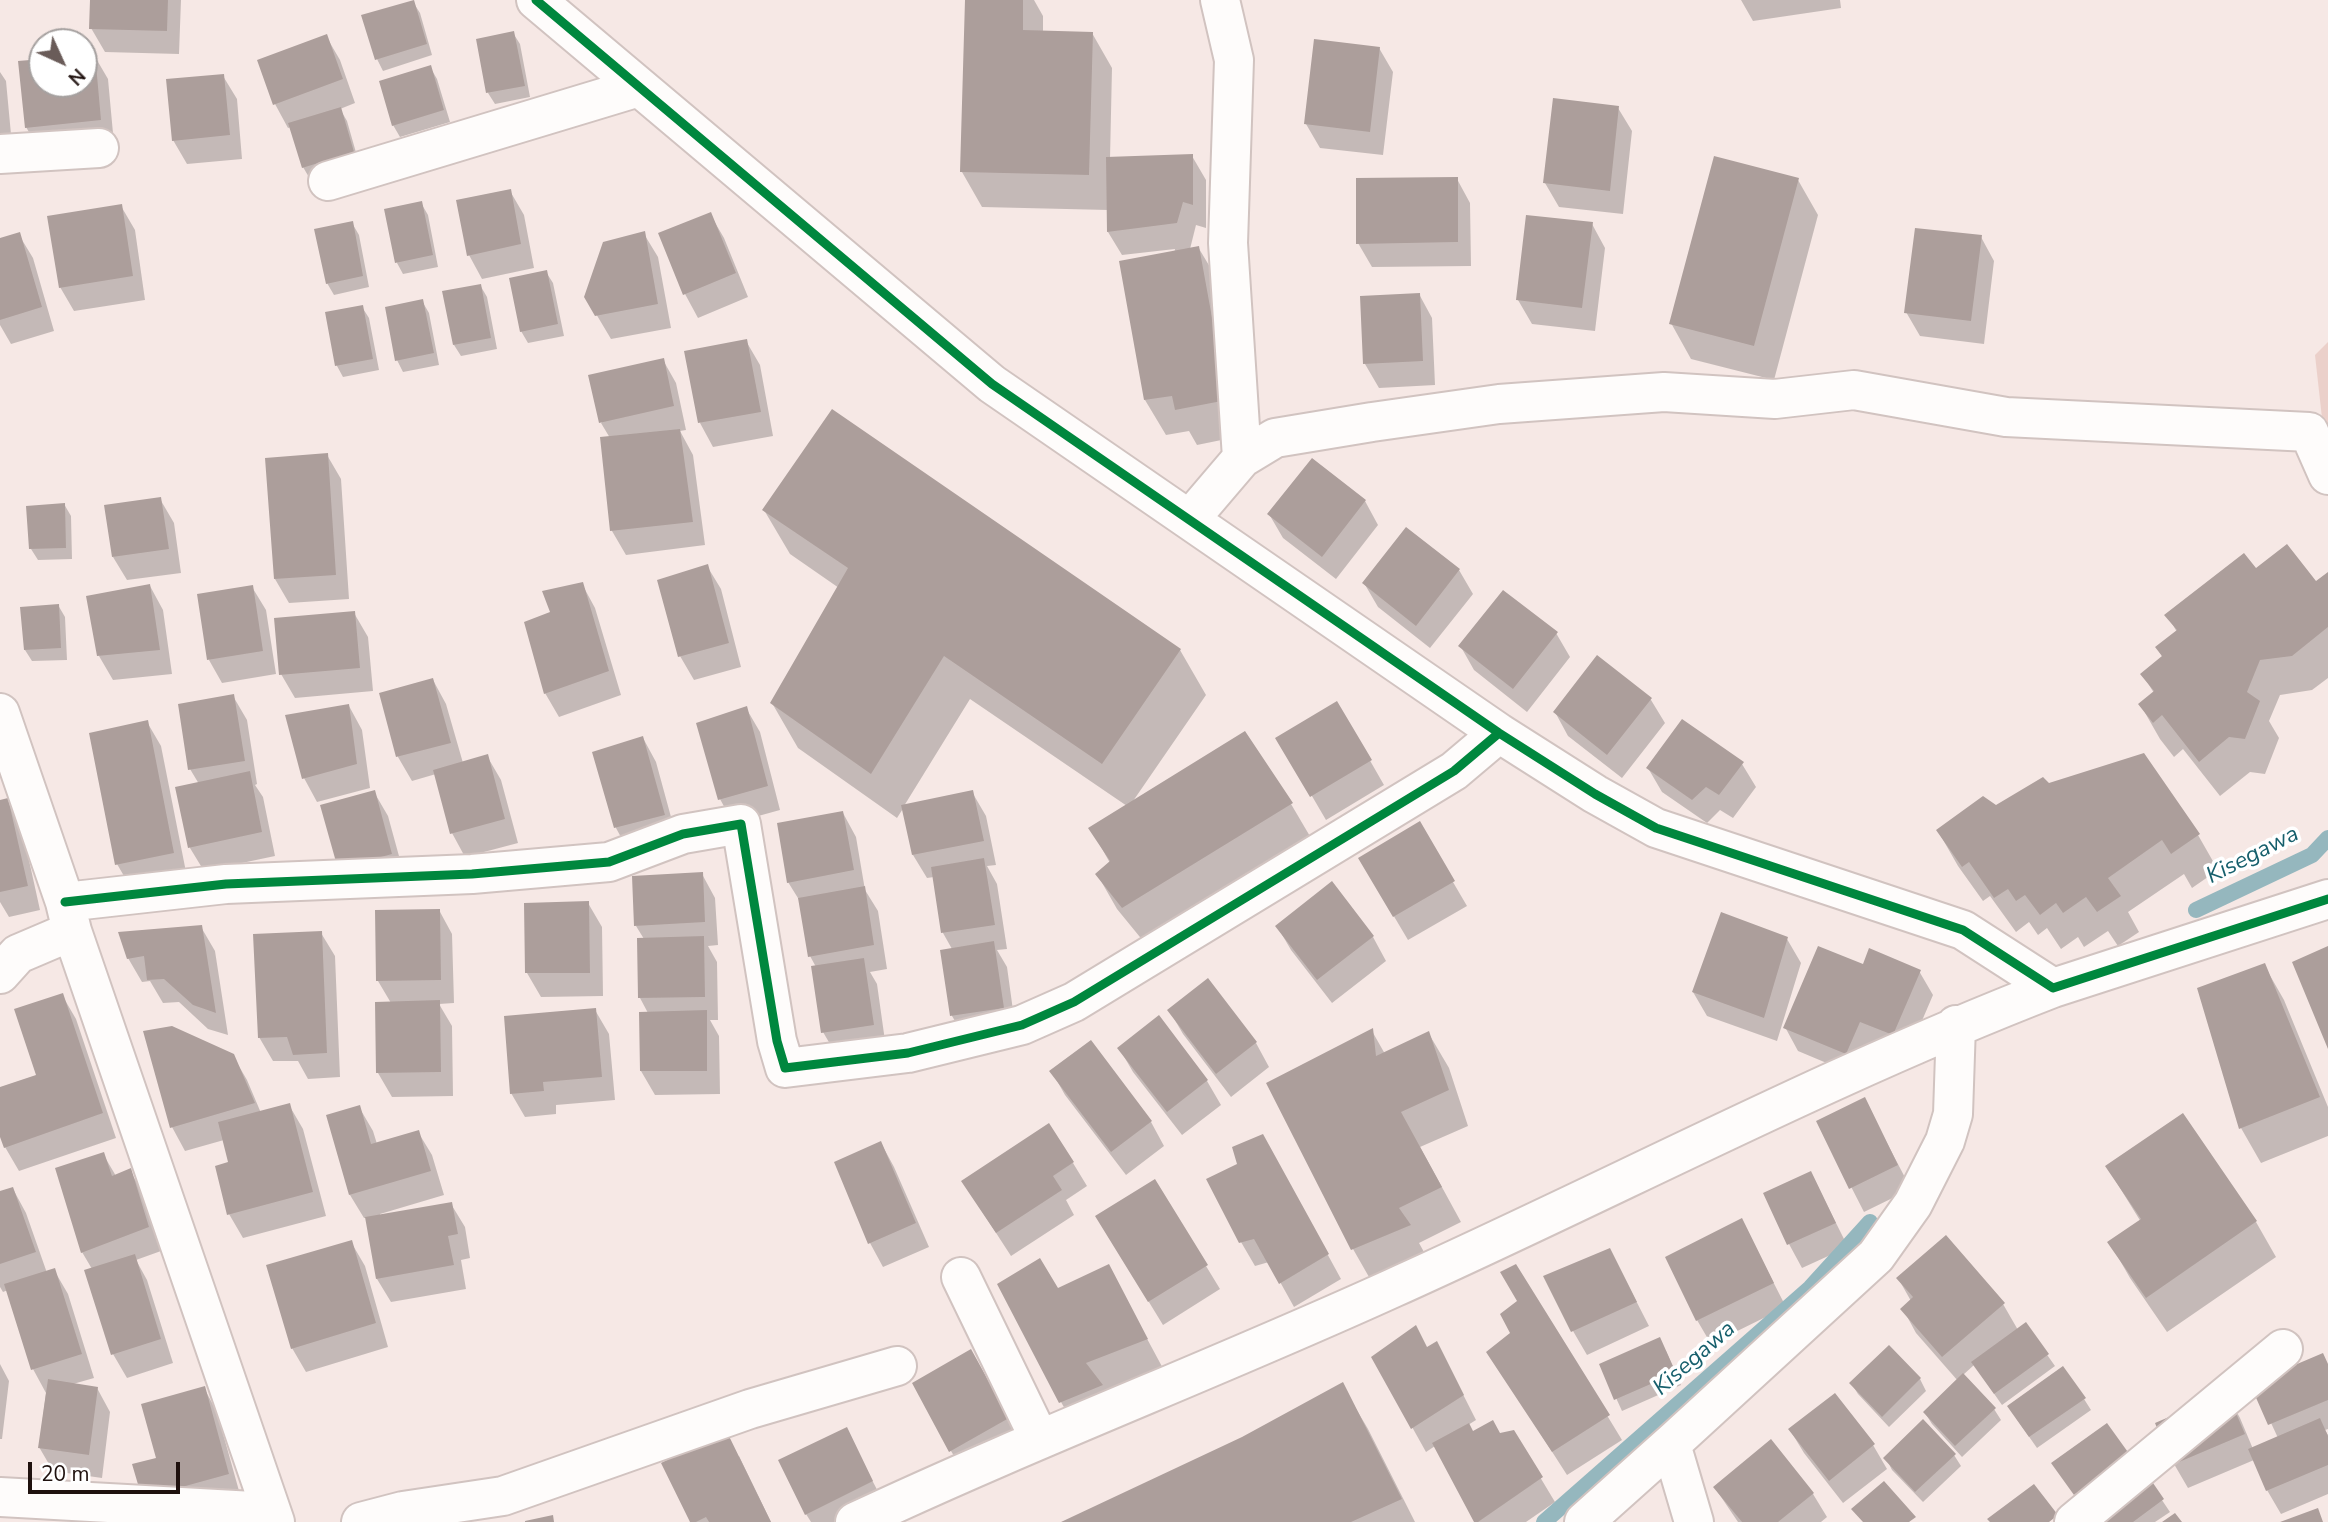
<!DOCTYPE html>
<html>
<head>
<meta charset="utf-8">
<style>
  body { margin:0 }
  #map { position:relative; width:2328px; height:1522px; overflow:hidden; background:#f6e8e5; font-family:"Nunito Sans",sans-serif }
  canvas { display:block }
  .north { position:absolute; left:28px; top:28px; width:70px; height:70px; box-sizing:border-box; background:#fff; border:2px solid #a5a09f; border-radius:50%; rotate:135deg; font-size:19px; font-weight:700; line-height:28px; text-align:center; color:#1f110e }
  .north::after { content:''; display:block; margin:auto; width:24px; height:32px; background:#6a5c59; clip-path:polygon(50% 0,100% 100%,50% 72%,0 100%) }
  .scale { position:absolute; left:28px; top:1462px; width:152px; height:32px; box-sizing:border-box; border:4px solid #1f110e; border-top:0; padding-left:9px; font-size:21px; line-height:24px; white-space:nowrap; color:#1f110e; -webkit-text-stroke:5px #fff; paint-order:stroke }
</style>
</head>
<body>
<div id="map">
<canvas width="2328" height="1522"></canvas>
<div class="north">N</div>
<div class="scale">20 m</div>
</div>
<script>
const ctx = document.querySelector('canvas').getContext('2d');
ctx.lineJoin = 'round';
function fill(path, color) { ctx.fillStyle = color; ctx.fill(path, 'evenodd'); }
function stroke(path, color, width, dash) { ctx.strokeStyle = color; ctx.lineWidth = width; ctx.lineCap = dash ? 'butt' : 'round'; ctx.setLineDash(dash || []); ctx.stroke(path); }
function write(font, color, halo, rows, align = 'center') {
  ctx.font = font + ' "Nunito Sans",sans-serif'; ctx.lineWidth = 7; ctx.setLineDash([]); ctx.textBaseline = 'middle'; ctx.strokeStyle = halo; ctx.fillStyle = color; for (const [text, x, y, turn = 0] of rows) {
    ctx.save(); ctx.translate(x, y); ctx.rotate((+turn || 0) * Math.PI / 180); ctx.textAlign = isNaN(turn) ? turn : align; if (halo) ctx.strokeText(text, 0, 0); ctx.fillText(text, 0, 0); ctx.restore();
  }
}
const green = new Path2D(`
  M2328,342V445L2324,436L2315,355Z`);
const shadow = new Path2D(`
  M92,0H181L179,54L105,52L91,28Z
  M967,0H1034L1043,16V32L1092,33L1112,68L1110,159L1192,156L1206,180V228L1196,225L1190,249L1198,247L1219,282L1246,435L1197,445L1189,431L1166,435L1145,400L1175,249L1122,255L1108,232V210L982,207L962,172Z
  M1741,0H1840L1841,8L1753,21Z
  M413,2L420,13L432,55L383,71L377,59Z
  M513,33L520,44L530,97L495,104L488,93Z
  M326,36L340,60L355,103L340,109L347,121L359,163L310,179L303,167L291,127L288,128L275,104Z
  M1379,48L1393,72L1383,155L1320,148L1306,124Z
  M94,55L108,79L114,144L40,151L26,127L42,61V84H84V56Z
  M430,67L437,79L450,122L400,137L393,125Z
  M0,72L6,81L12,145L0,147Z
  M223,76L237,99L242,159L187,164L173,140Z
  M1618,108L1632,131L1623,214L1559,207L1545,183Z
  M1457,179L1470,203L1471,266L1372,267L1358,243Z
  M1798,180L1818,215L1774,380L1691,359L1671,323Z
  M510,191L524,215L534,268L482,279L469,255Z
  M421,203L428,215L438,267L403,274L397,263Z
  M121,206L135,230L145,300L74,311L60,287Z
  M710,214L724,238L748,297L698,318L685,294Z
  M352,223L359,235L369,287L334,295L327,283Z
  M1592,224L1605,248L1595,331L1532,324L1518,300Z
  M644,234L658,257L671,328L611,339L586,297Z
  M19,235L33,258L54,331L11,344L0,325V240Z
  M1981,237L1994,261L1984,344L1920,336L1906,312Z
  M546,272L553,283L564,336L528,343L521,331Z
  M480,285L487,297L497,349L461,356L454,345Z
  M1419,294L1432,318L1435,385L1379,388L1365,364L1362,298Z
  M422,301L429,313L439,365L403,372L397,360Z
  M362,307L369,318L379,370L343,377L337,366L327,314Z
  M746,341L760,365L773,436L713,447L700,423Z
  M663,360L676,383L686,430L680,431L693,455L705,545L626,555L612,531L610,438L601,423Z
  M327,455L341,479L349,599L289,603L275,579Z
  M160,499L174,523L181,573L127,580L113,557Z
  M1365,501L1378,525L1336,579L1283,538L1269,514Z
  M64,504L71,516L72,559L38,560L31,549Z
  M764,510L1180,650L1206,695L1131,804H1291L1311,838L1144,942L1117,909L1097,874L1110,863L1091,829L1127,806L970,699L904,806L972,792L986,816L996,865L987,866L997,884L1007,949L997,950L1007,967L1016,1032L966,1039L952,1016V949L943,933L934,877L927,878L913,855L904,807L897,818L798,748L772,703L839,588L790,554Z
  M1407,529L1459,570L1473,594L1430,648L1378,607L1364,583Z
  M707,566L721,589L741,667L694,680L680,656Z
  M2328,577V678L2312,690L2280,695L2269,721L2279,738L2265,774L2250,772L2220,796L2183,749L2174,757L2160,739L2140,704L2154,693L2142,674L2163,658L2157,648L2177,632L2167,615L2316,584Z
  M582,584L595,608L621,695L559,717L545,693L552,613Z
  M150,586L163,610L172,674L113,680L99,656Z
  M252,587L266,610L276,674L222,683L209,660Z
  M58,605L65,617L67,660L32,661L25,650Z
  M354,613L368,637L373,691L295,698L281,674Z
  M1556,633L1570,657L1527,712L1474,670L1461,647Z
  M1598,658L1651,700L1665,723L1622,778L1568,736L1555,712Z
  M433,680L446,704L463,763L487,756L501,780L518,843L465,857L452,833L436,774L412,781L398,757L381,695Z
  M233,696L247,720L257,784L255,785L263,797L275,856L204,871L190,848L199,784L190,769Z
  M1337,703L1384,785L1326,820L1278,738Z
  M349,706L362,730L370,788L317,802L304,778Z
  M746,708L760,732L780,810L733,823L720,799Z
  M147,722L161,746L187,877L131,888L117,864Z
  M643,738L656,762L677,839L629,852L616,828L595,753Z
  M1742,764L1756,787L1733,818L1720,810L1707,823L1662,792L1648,768Z
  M2049,786L2198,835L2218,870L2192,888L2184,874L2128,912L2139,932L2118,946L2108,931L2084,947L2078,937L2061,949L2047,928L2038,935L2029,922L2016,932L1990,896L1983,901L1958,866L1938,831Z
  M374,792L388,816L405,878L353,893Z
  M7,800L21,824L40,910L9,917L0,902V802Z
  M843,813L856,837L865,890L878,911L887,969L870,972L877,984L886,1048L837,1056L823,1032L816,967L810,956L801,903L788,882Z
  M1419,824L1467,906L1408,940L1360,859Z
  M702,874L715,898L718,945L708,946L717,962L718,1020H710L719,1036L720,1094L655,1095L641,1071L648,1013L640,998L644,939L636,926Z
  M588,903L602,927L603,996L541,997L527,973Z
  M439,910L452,934L454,1003L439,1004L452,1026L453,1096L392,1097L378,1073L391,1003L378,981Z
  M1277,926L1373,937L1386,961L1332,1003L1291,950Z
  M201,927L215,951L228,1035L208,1029L179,1002L163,1003L150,981L142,982L128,958Z
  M321,933L335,956L340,1077L308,1079L298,1061H273L259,1037Z
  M1787,939L1801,963L1777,1041L1707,1016L1693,992Z
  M2264,965L2284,1000L2328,1107V1136L2261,1163L2241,1128Z
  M1863,967L1919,971L1933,995L1906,1058L1860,1077L1798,1051L1785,1027Z
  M1208,980L1256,1043L1269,1067L1231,1097L1183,1034L1169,1010Z
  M62,995L76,1019L116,1138L19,1171L5,1147L0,1131V1089L38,1076Z
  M595,1010L609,1034L615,1100L556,1105V1114L525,1117L511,1093Z
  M1159,1018L1207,1081L1221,1105L1182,1135L1133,1072L1119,1048Z
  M1372,1031L1385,1054L1429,1034L1449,1068L1468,1126L1420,1147L1461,1222L1419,1243L1429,1261L1373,1284L1353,1249Z
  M233,1056L247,1080L261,1113L289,1105L303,1129L326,1216L243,1238L229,1214L230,1163L224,1140L185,1151L172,1127Z
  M1052,1072L1151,1122L1164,1146L1126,1175L1065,1095Z
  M1864,1099L1911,1189L1864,1212L1818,1122Z
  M359,1107L373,1131L377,1144L418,1132L432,1155L444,1195L380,1214V1216L451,1204L465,1227L470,1258L461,1260L466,1289L391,1302L377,1279L367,1218H364L350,1195Z
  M2183,1115L2256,1222L2276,1257L2167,1332L2130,1278L2110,1243L2141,1222L2107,1167Z
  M881,1143L894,1167L929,1247L883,1267L870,1243Z
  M103,1154L116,1176L130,1171L144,1194L161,1251L136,1260L147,1280L173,1363L127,1378L113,1354L92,1269L82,1252Z
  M1276,1160L1341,1279L1294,1307L1269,1262L1255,1266L1241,1242L1239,1165Z
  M1073,1163L1087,1186L1066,1200L1074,1215L1011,1256L963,1182Z
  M1811,1173L1848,1247L1802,1268L1789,1244L1765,1194Z
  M13,1189L26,1213L47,1273L54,1270L68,1294L94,1378L73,1384L97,1388L110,1412L102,1478L53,1471L39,1447L46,1393L33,1369L8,1290L3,1292L0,1287V1193Z
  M1742,1221L1786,1307L1711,1344L1697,1320Z
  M1111,1240L1206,1266L1220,1289L1163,1325Z
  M351,1242L365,1266L388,1347L306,1372L292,1348Z
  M1610,1250L1649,1326L1587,1355L1573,1331Z
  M1108,1266L1166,1374L1081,1437L1061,1402L1058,1290Z
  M1516,1266L1622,1440L1567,1475L1488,1352L1512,1333L1519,1302Z
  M1898,1278L2003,1304L2018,1330L2026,1325L2055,1366L2002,1405L1974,1365L1963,1375L1994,1409L2001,1420L1962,1457L1932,1424L1925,1413L1958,1381L1916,1333L1903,1309L1911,1301Z
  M1437,1343L1476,1420L1468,1425L1472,1433L1500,1435L1513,1432L1555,1502L1526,1522H1476L1435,1446L1426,1452L1373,1357L1427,1348Z
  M1889,1347L1920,1379L1926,1391L1889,1427L1858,1394L1851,1383Z
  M1666,1351L1681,1385L1622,1411L1601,1365Z
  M971,1352L1022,1442L965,1474L951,1451Z
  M0,1364L9,1381L2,1439H0Z
  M2328,1365V1429L2325,1430L2328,1435V1494L2281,1514L2267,1490L2254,1460L2188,1488L2174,1464L2157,1424L2227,1394L2240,1418L2253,1449L2278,1438L2253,1384Z
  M1342,1385L1368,1429L1415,1522H1065L1243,1439Z
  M204,1388L217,1412L241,1498L157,1522L159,1459Z
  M2084,1399L2091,1410L2037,1448L2016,1418Z
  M846,1430L885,1505L852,1522H811L806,1514Z
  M1790,1430L1873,1445L1887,1469L1843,1503L1804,1453Z
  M1954,1455L1961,1466L1923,1502L1892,1470L1886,1458Z
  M739,1456L771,1522H692Z
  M2141,1469L2170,1512L2155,1522H2097Z
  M1715,1488L1813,1494L1827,1517L1821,1522H1738Z`);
const stream = new Path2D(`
  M2196,910L2312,855L2328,838
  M1544,1522L1810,1288L1870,1222`);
const building = new Path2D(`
  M90,0H168L167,31L89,29Z
  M414,0L427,44L375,60L361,15Z
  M965,0H1023V30L1093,32L1089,175L960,172Z
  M514,31L525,86L486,93L476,39Z
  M327,34L343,79L273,105L257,60Z
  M1314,39L1380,47L1370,132L1304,124Z
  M95,53L101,120L25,128L18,61L42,59V84H84V55Z
  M431,65L444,110L392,126L379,81Z
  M224,74L230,135L172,141L166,79Z
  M1553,98L1619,106L1610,191L1543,183Z
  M341,107L354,152L302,168L288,123Z
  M1193,154V205L1183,202L1177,223L1107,232L1106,157Z
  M1714,156L1799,178L1754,346L1669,324Z
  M1458,177V242L1356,244V178Z
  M511,189L521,244L467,256L456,200Z
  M422,201L433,255L395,263L384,209Z
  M122,204L133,276L59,288L47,216Z
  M711,212L736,273L683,295L658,233Z
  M1526,215L1593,222L1582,308L1516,300Z
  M353,221L363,276L326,284L314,229Z
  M1915,228L1982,235L1971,321L1904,313Z
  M645,231L658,304L595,316L584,297L603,242Z
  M20,232L42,307L0,320V238Z
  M1199,246L1227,400L1175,410L1172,396L1144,400L1119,261Z
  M547,270L558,324L520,332L509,278Z
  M481,284L491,338L453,345L442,291Z
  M1420,293L1423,361L1363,364L1360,296Z
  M423,299L434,353L395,361L385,307Z
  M363,305L373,359L335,366L325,312Z
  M747,339L761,412L698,423L684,351Z
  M664,358L674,406L599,423L588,375Z
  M832,409L1181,649L1102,764L944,656L871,774L770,703L848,568L762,510Z
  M680,429L693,522L610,531L600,437Z
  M328,453L336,575L274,579L265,458Z
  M1312,458L1366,500L1322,557L1267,514Z
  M161,497L169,549L112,557L104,505Z
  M65,503L66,548L29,549L26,506Z
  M1406,527L1460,569L1416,626L1362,583Z
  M2287,544L2316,581L2328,572V627L2292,656L2260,660L2247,692L2260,701L2245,739L2229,737L2199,762L2162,715L2153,723L2138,704L2154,691L2140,674L2162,656L2155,647L2177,630L2164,615L2244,553L2256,568Z
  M708,564L729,643L678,657L657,580Z
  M583,582L609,671L544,694L524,622L550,612L542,591Z
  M150,584L160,650L97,656L86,596Z
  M253,585L263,651L207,660L197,594Z
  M1503,590L1558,632L1513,689L1458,646Z
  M59,604L61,648L24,650L20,607Z
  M355,611L360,668L279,675L274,618Z
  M1597,655L1652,698L1607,755L1553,712Z
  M433,678L451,743L396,757L379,693Z
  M234,694L245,761L188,770L178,704Z
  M1337,701L1372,760L1310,797L1275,738Z
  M349,704L357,764L302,779L285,715Z
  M747,706L768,786L718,800L696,723Z
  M1682,719L1744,762L1719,795L1706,787L1692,800L1646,768Z
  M148,720L174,853L115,865L89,733Z
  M1245,731L1293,803L1122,908L1095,874L1110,861L1088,828Z
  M643,736L665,815L614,828L592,752Z
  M2144,753L2200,834L2171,854L2162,840L2108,878L2121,896L2097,912L2086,897L2063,913L2056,903L2040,915L2025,895L2016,901L2008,889L1994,898L1969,862L1962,867L1936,830L1983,796L1996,805L2043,777L2049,783Z
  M488,754L505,819L450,834L433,770Z
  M250,771L262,832L188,848L175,787Z
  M375,790L392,854L338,869L320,805Z
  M973,790L984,841L912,855L901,805Z
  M8,798L28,886L0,892V800Z
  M843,811L854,870L787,883L777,823Z
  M1420,821L1455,881L1393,917L1358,858Z
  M984,858L995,925L941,933L931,867Z
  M703,872L705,922L634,926L632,876Z
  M1332,881L1374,936L1317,980L1275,926Z
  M865,886L874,945L808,957L798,898Z
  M589,901L590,973H525L524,903Z
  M440,909L441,980L376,981L375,910Z
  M1721,912L1788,937L1764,1018L1692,992Z
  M202,925L216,1013L193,1005L164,979L147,980L144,956L127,959L118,932Z
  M322,931L327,1053L293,1055L287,1037L258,1038L253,934Z
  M704,936L705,997L638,998L637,938Z
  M994,941L1004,1008L950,1016L940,950Z
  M1818,946L1863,964L1869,948L1921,970L1893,1035L1860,1022L1846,1054L1783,1028Z
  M2328,946V1049L2292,962Z
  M864,958L874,1025L821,1033L811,966Z
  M2265,963L2320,1097L2239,1129L2197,988Z
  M1208,978L1257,1042L1216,1074L1167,1010Z
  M63,993L103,1113L4,1148L0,1137V1087L36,1075L14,1009Z
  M440,1000L441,1072L376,1073L375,1002Z
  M596,1008L602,1077L543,1082L544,1091L510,1094L504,1016Z
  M707,1010V1071H640L639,1012Z
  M1159,1015L1208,1080L1167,1112L1117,1048Z
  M172,1026L234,1054L255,1103L170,1128L143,1031Z
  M1373,1028L1376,1056L1429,1031L1449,1090L1401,1112L1442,1187L1399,1208L1411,1225L1351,1250L1266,1083Z
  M1091,1040L1152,1121L1111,1152L1049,1071Z
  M1865,1097L1898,1165L1849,1189L1816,1121Z
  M290,1103L313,1192L227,1215L215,1166L228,1162L218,1122Z
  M360,1105L371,1144L419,1130L431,1171L349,1195L326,1115Z
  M2183,1113L2257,1221L2146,1298L2107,1242L2141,1219L2105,1166Z
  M1049,1123L1074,1162L1053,1176L1062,1190L996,1233L961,1181Z
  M1263,1134L1329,1254L1279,1284L1254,1239L1239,1243L1206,1179L1237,1164L1232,1147Z
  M881,1141L916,1223L868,1244L834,1162Z
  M104,1152L112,1176L131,1168L149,1227L81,1253L55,1168Z
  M1811,1171L1836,1223L1787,1245L1763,1193Z
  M1155,1179L1208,1265L1148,1302L1095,1216Z
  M13,1187L36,1252L0,1264V1191Z
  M452,1202L458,1234L448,1236L454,1265L376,1279L365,1217Z
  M1742,1218L1774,1283L1696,1321L1665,1257Z
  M1946,1235L2005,1303L1942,1357L1900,1309L1913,1297L1896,1278Z
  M352,1240L376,1323L291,1349L266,1265Z
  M1610,1248L1637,1302L1571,1332L1543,1276Z
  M135,1254L161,1339L111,1355L84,1270Z
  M1040,1258L1058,1288L1109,1264L1148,1339L1086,1363L1103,1385L1059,1403L997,1284Z
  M1516,1264L1610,1415L1552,1452L1486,1352L1510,1333L1500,1314L1517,1301L1500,1272Z
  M55,1268L82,1354L31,1370L4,1284Z
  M2026,1322L2049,1354L1994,1394L1971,1362Z
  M1416,1325L1427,1347L1437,1341L1464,1395L1411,1429L1371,1357Z
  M1660,1337L1676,1373L1614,1400L1599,1364Z
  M1889,1345L1921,1378L1882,1417L1849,1383Z
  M971,1349L1009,1418L949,1452L912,1383Z
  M2323,1353L2328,1364V1400L2268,1425L2250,1384Z
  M2063,1366L2086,1398L2029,1437L2007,1406Z
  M1963,1373L1996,1408L1955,1446L1923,1412Z
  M48,1379L98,1387L89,1455L38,1448Z
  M1343,1382L1402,1499L1351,1522H1061L1242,1437Z
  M205,1386L229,1474L142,1498L132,1464L156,1458L141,1404Z
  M2227,1392L2245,1434L2172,1465L2155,1423Z
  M1835,1393L1875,1444L1829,1481L1788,1429Z
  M2320,1418L2328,1436V1465L2266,1491L2248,1449Z
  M1923,1419L1956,1454L1915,1492L1883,1458Z
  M1493,1420L1500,1433L1514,1430L1543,1477L1478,1522H1474L1432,1443L1469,1423L1473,1431Z
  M2107,1423L2130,1455L2074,1495L2051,1463Z
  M847,1427L873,1481L805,1515L778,1460Z
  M726,1430L771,1522H709L706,1517L696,1522H690L661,1463Z
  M1771,1439L1814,1493L1778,1522H1742L1713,1487Z
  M2142,1467L2164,1499L2133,1522H2097Z
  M1884,1481L1916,1517L1909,1522H1863L1851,1509Z
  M2034,1484L2058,1515L2049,1522H1990L1987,1519Z
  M2318,1508L2323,1522H2280Z
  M2175,1513L2182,1522H2162Z
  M553,1515L554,1522H525V1521Z`);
const minor = new Path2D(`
  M536,0L992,384L1499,733L1595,794L1656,828L1963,930L2053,988L2328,899
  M1220,0L1234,60L1228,243L1242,458
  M0,154L99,148
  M328,181L639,87
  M1190,519L1242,458L1275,438L1372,422L1499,404L1664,392L1775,399L1854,390L2006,417L2309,432L2328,475
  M0,713L65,902L72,931L275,1522
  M65,902L226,884L472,874L609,862L683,834L741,824L777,1041L785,1068L908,1053L1022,1025L1074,1002L1454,771L1499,733
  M0,974L18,954L72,931
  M961,1277L1039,1438
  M0,1497L271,1512
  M361,1522L403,1511L503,1496L750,1409L897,1366
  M855,1522C1032,1439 1215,1369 1393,1288C1613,1189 1828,1075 2053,988
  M1584,1522L1671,1444
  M1694,1522L1671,1444L1876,1256L1913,1204L1945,1141L1953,1114L1956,1025
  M2074,1522L2283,1349`);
const cycleway = new Path2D(`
  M536,0L992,384L1499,733L1595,794L1656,828L1963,930L2053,988L2328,899
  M65,902L226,884L472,874L609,862L683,834L741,824L777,1041L785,1068L908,1053L1022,1025L1074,1002L1454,771L1499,733`);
const waterNames = [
  ["Kisegawa",2253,856,-27],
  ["Kisegawa",1695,1359,-41]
];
fill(green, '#ebd0ca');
fill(shadow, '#0003');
stroke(stream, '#95b7be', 16);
fill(building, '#ac9e9b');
stroke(minor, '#d1c3c0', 42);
stroke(minor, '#fefcfb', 38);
stroke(cycleway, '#00873e', 9);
write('italic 23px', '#165f6c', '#fff', waterNames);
</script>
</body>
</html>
